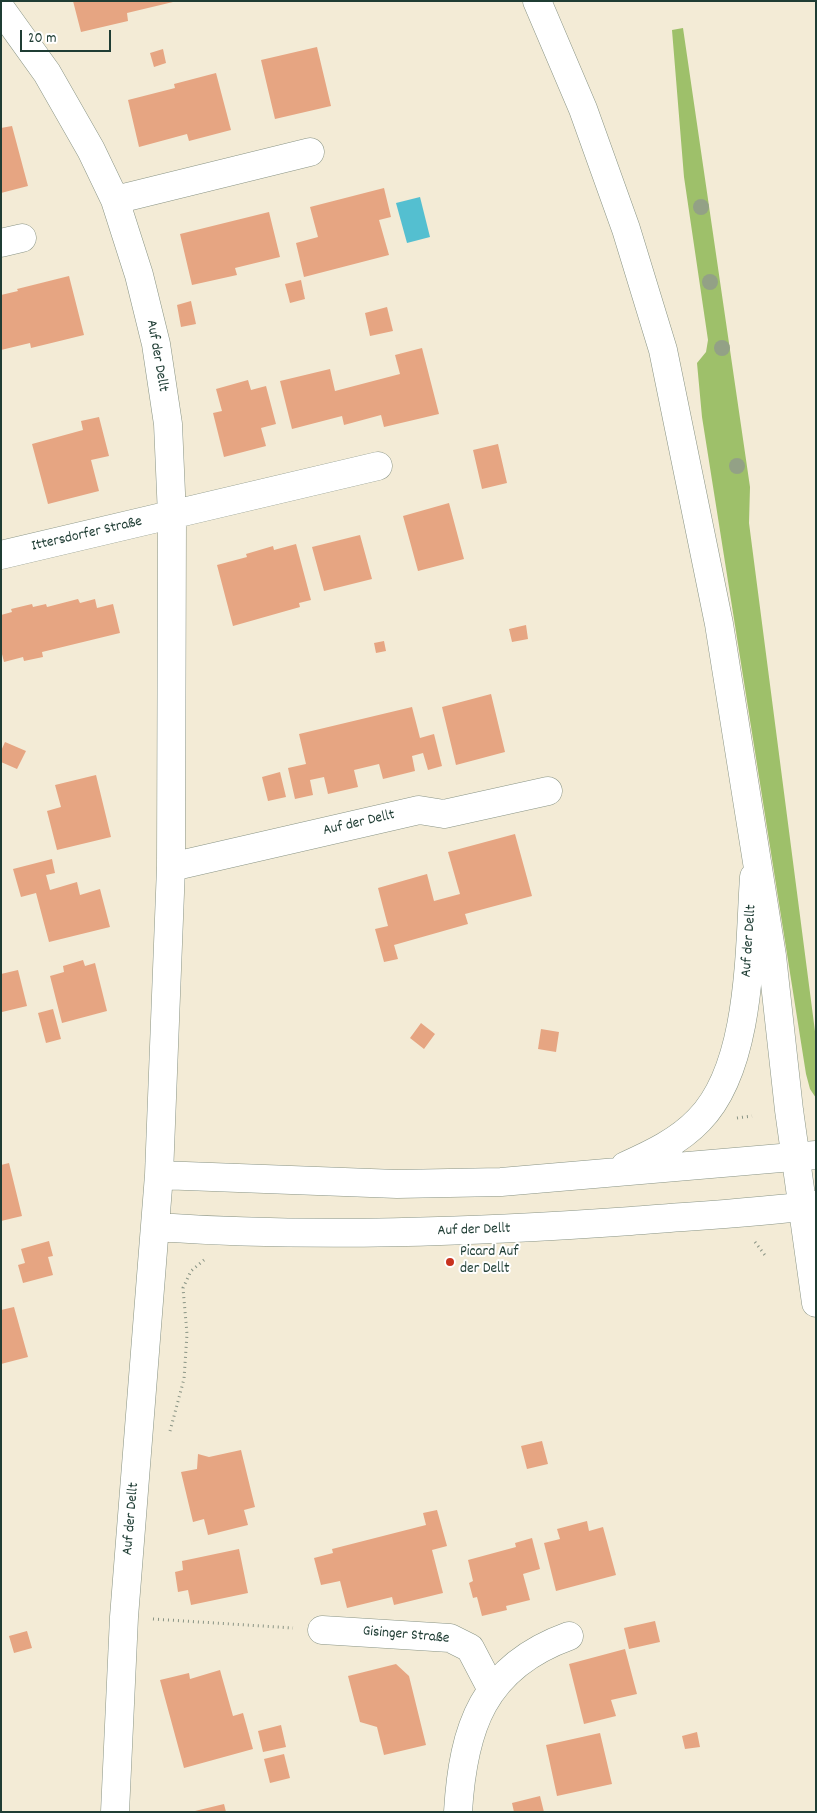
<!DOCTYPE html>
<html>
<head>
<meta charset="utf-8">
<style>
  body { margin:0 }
  #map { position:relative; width:817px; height:1813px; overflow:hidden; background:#f3ebd6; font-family:Dekko,sans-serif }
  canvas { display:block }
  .frame { position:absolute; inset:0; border:2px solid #1f3d34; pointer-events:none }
  .scale { position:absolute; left:20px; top:30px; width:91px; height:22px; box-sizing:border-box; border:2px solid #1f3d34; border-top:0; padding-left:6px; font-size:15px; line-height:18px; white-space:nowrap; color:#1f3d34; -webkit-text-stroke:4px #fff; paint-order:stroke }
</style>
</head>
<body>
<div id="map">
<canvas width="817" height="1813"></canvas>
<div class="frame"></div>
<div class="scale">20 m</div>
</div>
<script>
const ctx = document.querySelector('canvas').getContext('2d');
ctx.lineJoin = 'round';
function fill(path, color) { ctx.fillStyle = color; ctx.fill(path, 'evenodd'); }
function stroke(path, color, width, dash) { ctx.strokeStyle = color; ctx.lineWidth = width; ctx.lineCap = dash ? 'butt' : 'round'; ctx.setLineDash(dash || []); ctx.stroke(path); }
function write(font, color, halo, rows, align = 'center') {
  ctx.font = font + ' Dekko,sans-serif'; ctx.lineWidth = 4; ctx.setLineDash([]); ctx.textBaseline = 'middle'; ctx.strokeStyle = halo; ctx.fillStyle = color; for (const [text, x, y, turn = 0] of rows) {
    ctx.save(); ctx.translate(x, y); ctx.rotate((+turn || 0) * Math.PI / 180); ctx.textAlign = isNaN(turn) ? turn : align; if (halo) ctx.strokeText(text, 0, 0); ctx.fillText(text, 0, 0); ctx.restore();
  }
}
const green = new Path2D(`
  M683,28L750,487L749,523L816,1039V1098L810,1089L806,1074L702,417L697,363L706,352L708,340L684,177L672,30Z`);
const water = new Path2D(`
  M420,197L430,237L407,243L396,203Z`);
const building = new Path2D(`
  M73,1H173V2L127,13L128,21L81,32Z
  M317,47L331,106L275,119L261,60Z
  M163,49L166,63L154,67L150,53Z
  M216,73L231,130L189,141L187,134L139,147L128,100L175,88L174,84Z
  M12,126L28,186L1,193V128Z
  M384,188L391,217L379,220L389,255L304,277L296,243L318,237L310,207Z
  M269,212L280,257L235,268L237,275L192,285L180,234Z
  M69,276L84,335L31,348L30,343L1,350V295L18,291L17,289Z
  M301,280L305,299L290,303L285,284Z
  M191,301L196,324L181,327L177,305Z
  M387,307L393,331L370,336L365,313Z
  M422,348L439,414L384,427L381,415L344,425L342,416L292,429L280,381L330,369L335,391L400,374L395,355Z
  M248,380L251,390L266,386L276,424L261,428L266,446L224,457L213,413L222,411L216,389Z
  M99,417L109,456L91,460L99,491L48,504L32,444L83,430L81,421Z
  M498,444L507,483L482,489L473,450Z
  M449,503L464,559L418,571L403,516Z
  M360,535L372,579L324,591L312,547Z
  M296,544L311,600L299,603L300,607L233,626L217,565L247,557L246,554L273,546L274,550Z
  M78,599L80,603L95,599L97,608L113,604L120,633L42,652L43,657L24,661L23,657L4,662L1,650V615L12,612L11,609L32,604L33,607L46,604L47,607Z
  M526,625L528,639L512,642L509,629Z
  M384,641L386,651L376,653L374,643Z
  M491,694L505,752L456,765L442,707Z
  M412,707L420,738L434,734L442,766L428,770L423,753L412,756L415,771L383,779L379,764L354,770L358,787L328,794L324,777L310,780L313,795L295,799L288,768L306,764L299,734Z
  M5,742L26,751L17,769L1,762V751Z
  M280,772L286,797L268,801L262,777Z
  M96,775L111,837L57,850L47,811L61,807L55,785Z
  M515,834L532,896L465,914L468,924L394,945L398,959L384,962L375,929L388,926L378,888L427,874L434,901L460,894L448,852Z
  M52,859L55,873L46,875L50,890L77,882L80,895L100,889L110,927L49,942L36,893L21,897L13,869Z
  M83,960L85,966L95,963L107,1011L62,1023L50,976L64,972L63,966Z
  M18,970L27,1006L2,1012L1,974Z
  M53,1009L61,1039L46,1043L38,1013Z
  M421,1023L435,1034L424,1049L410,1038Z
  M541,1029L559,1032L556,1052L538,1049Z
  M9,1163L22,1216L1,1221V1165Z
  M49,1241L53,1256L48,1257L53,1275L23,1283L18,1265L25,1263L21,1249Z
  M14,1307L28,1357L1,1364V1310Z
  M542,1441L548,1464L527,1469L521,1446Z
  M241,1450L255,1507L244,1510L248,1525L208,1535L204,1519L193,1522L181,1472L197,1469L198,1454L209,1457Z
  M437,1510L447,1546L432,1550L443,1593L394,1605L392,1597L347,1608L340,1581L321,1585L314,1558L333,1553L332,1549L426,1525L423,1513Z
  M587,1521L589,1531L603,1527L616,1575L556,1591L544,1543L560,1539L557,1529Z
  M532,1538L540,1569L523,1574L530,1600L506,1606L507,1610L482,1616L477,1597L473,1598L469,1583L473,1581L468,1560L516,1547L515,1543Z
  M239,1549L248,1593L191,1605L188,1590L178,1592L175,1572L183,1570L182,1561Z
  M655,1621L660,1642L629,1649L624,1628Z
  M27,1631L32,1648L14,1653L9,1636Z
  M625,1649L637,1694L611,1700L616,1716L584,1724L569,1664Z
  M396,1664L409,1676L426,1745L384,1755L377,1727L360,1722L348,1676Z
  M220,1670L233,1716L243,1713L253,1749L184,1768L160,1680L189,1673L190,1679Z
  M281,1725L286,1747L263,1752L258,1731Z
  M697,1732L700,1747L685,1749L682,1736Z
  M600,1733L612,1784L557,1796L546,1745Z
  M284,1754L290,1778L270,1783L264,1759Z
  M540,1796L544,1812H514L512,1803Z
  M224,1804L226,1812H195V1811Z`);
const path = new Path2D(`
  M737,1118L752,1116
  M755,1242L767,1258
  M170,1431L184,1379L187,1334L183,1288L191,1271L204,1260
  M153,1619L293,1628`);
const street = new Path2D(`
  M1,9L47,73L91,150L115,200L139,275L156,344L168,424L172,516L171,867L159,1175L124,1617L115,1812
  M115,200L310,152
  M1,243L22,238
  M1,555L378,466
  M171,867L419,810L444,814L548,791
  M625,1166C652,1154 679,1141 699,1120C752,1066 749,949 754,877
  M159,1175L397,1184L501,1182L816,1155
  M156,1227C315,1238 473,1232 631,1221C693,1216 755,1213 816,1205
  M322,1630L450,1638L470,1648L492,1690
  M458,1812C463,1728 483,1667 569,1636`);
const primary = new Path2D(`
  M537,1L583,109L626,229L663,350L719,624L772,956L789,1110L816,1303`);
const trees = [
  [701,207],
  [710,282],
  [722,348],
  [737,466]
];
const markers = [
  [450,1262,5,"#c8321e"]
];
const streetNames = [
  ["Auf der Dellt",156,356,80],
  ["Ittersdorfer Straße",87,535,-13],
  ["Auf der Dellt",359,824,-13],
  ["Auf der Dellt",750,941,-86],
  ["Auf der Dellt",474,1231,-2],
  ["Auf der Dellt",132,1519,-85],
  ["Gisinger Straße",406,1636,5]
];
const poiNames = [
  ["Picard Auf",460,1253],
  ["der Dellt",460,1270]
];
fill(green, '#9ec06a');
fill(water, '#54bfd0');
fill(building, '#e6a582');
stroke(street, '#899485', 29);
stroke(primary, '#899485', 29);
stroke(path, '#899485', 3, [1, 4]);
stroke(street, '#fff', 28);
stroke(primary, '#fff', 28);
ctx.fillStyle = '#93a186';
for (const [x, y] of trees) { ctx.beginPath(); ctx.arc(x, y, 8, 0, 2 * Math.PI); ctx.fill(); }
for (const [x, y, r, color] of markers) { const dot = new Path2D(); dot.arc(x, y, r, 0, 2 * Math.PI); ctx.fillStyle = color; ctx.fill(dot); stroke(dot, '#fff', 2); }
write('15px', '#1f3d34', '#fff', streetNames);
write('15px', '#1f3d34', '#fff', poiNames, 'left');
</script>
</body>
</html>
